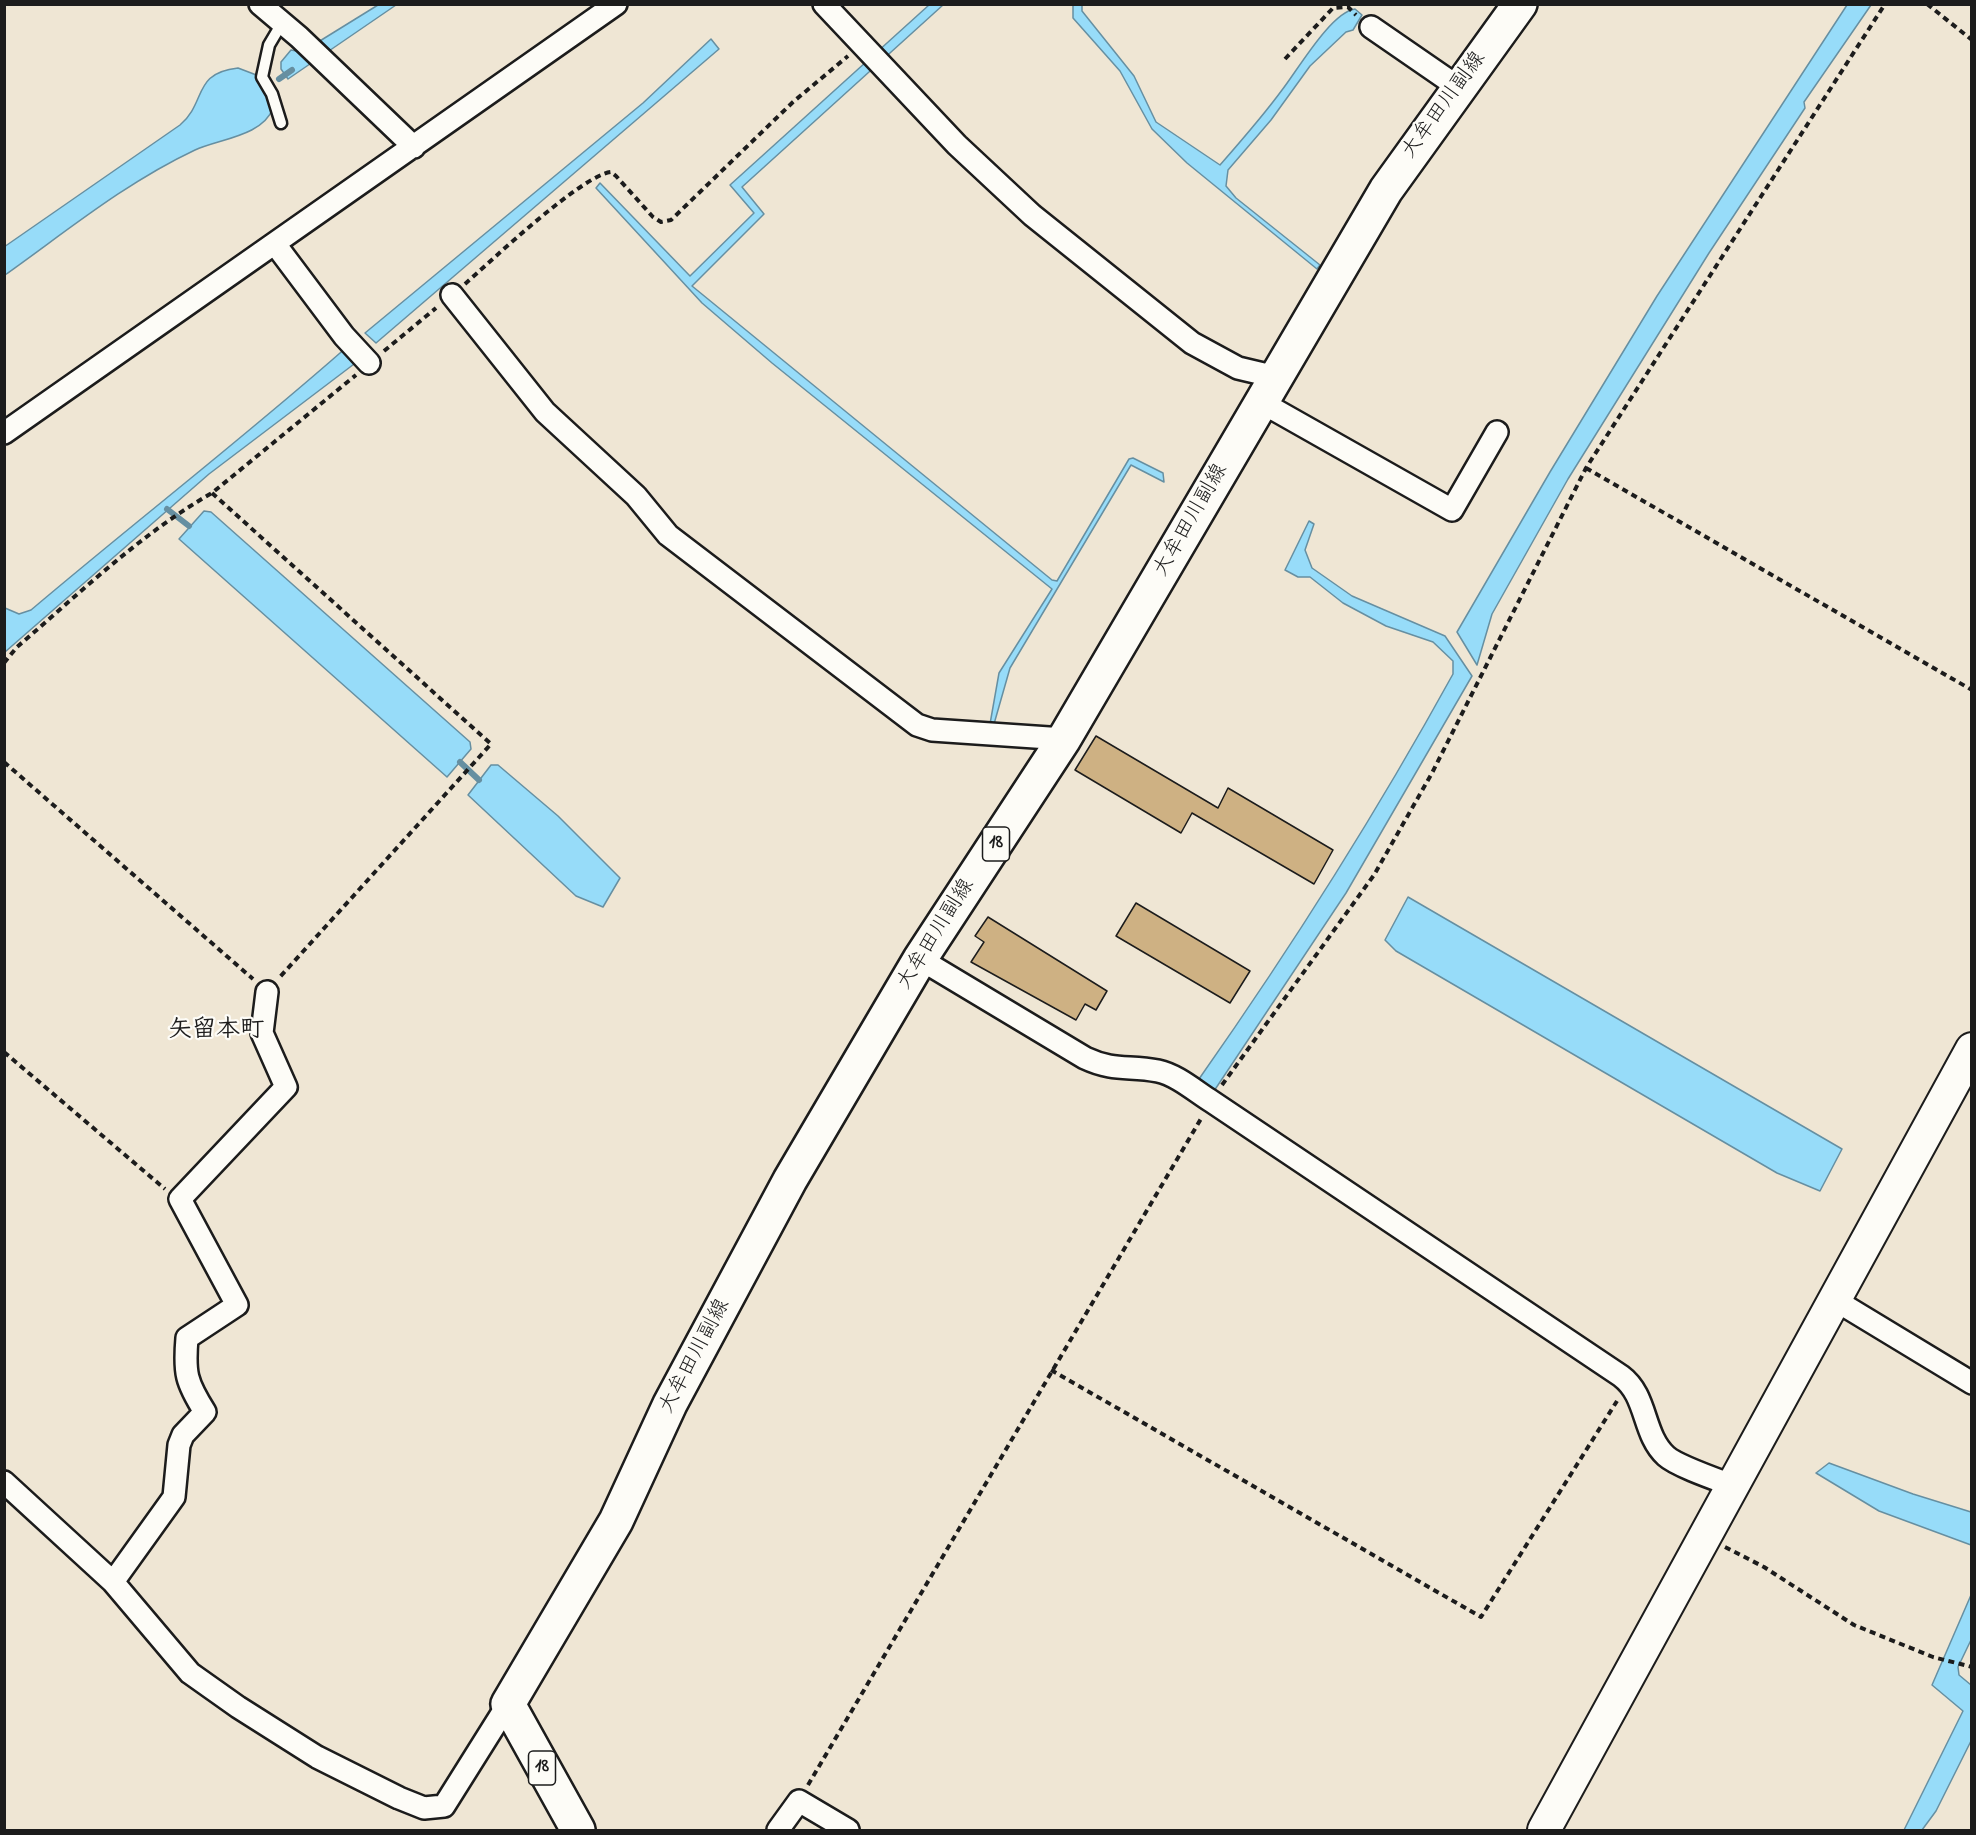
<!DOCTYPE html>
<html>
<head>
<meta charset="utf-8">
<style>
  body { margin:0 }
  #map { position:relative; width:1976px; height:1835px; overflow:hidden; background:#efe6d4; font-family:"Indie Flower",sans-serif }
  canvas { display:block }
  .frame { position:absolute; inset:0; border:6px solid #1c1c1c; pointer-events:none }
</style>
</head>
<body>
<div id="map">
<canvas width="1976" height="1835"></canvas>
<div class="frame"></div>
</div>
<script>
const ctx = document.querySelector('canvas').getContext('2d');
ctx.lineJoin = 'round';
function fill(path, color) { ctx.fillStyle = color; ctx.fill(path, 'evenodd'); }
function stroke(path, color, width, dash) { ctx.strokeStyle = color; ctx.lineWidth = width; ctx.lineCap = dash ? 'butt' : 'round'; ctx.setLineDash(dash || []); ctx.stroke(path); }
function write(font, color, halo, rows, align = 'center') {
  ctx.font = font + ' "Indie Flower","Klee One",sans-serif'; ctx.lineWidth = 4.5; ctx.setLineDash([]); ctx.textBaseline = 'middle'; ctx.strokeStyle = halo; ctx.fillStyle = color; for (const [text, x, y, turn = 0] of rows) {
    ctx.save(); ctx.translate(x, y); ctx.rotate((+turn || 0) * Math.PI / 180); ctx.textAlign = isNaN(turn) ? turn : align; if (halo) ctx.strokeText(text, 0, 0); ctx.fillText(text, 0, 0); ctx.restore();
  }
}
const water = new Path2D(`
  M378,5H396L288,79L281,69V62L291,50L302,52Z
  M929,5H943L742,187L764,214L692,286L1052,580L1057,581L1129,459L1133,458L1163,473L1164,482L1131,465L1010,668L994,724H990L999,673L1052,589L772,363L702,303L596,188L600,183L690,276L754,213L730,185Z
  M1073,5H1082V11L1134,76L1156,122L1220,165C1241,141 1263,116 1282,90C1297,71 1331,12 1355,9L1362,15L1353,30L1346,32L1310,66L1271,120L1228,170L1226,186L1236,198L1320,265L1317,269L1187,163L1152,129L1120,71L1073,18Z
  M1847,5H1871L1804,102L1805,108L1709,253L1568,479L1492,614L1477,665L1457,632L1550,472L1657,296Z
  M711,39L719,49L376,343L365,333L643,103Z
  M238,68L259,76L273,108C263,136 219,139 195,150C125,183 67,231 5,275L4,247L180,125C207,102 192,73 238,68Z
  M348,346L362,358L209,474L5,652V608L19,614L31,610C136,521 245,437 348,346Z
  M204,511L211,512L470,742L471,749L447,777L179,539Z
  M1309,521L1314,524L1305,550L1312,568L1352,596L1445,636L1472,676L1346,893L1214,1091L1199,1079C1291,948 1376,814 1453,674V661L1433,642L1386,626L1343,603L1310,577H1298L1285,570Z
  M491,765H498L558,816L620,878L603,907L576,896L468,795Z
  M1408,897L1842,1149L1820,1191L1777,1173L1396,951L1385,940Z
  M1829,1463L1913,1494L1971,1512V1545L1879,1511L1816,1473Z
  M1971,1595V1640L1958,1667L1959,1675L1971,1685V1741L1936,1811L1922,1830H1904L1963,1711L1932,1685Z`);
const stream = new Path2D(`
  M279,79L292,70
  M167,509L189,526
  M460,762L479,780`);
const building = new Path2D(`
  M1096,736L1218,808L1228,788L1333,850L1314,884L1192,813L1181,833L1075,770Z
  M1136,903L1250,971L1230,1003L1116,936Z
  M988,917L1107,991L1096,1010L1085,1004L1076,1020L971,962L984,942L975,936Z`);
const path = new Path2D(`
  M1927,4L1972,40
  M1285,59L1333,8L1348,7L1356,15
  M465,284C492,260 582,175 611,172L616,176L653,217L661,222L671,220L793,102L848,56
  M384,351L436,308
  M1586,468L1972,690
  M212,493L491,744L279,978
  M4,663L17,647C79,594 140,534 212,493L356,375
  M4,762L253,979
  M4,1052L165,1189
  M1222,1085L1374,875L1432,773L1586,468L1885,4
  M1051,1370L1481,1617L1617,1401
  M1725,1547L1764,1567L1854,1625L1933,1657L1972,1667
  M808,1785L1202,1117`);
const lane = new Path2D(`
  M281,123L272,94L262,77L269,45L282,23`);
const street = new Path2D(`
  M260,4L299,37L414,147
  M824,4L957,145L1032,215L1192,343L1238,368L1276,377
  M1371,27L1458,87
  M275,244L344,336L369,363
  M452,295L545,412L636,496L668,535L917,725L932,730L1064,739
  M1261,402L1452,510L1497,432
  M4,433L616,4
  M920,959L1085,1058C1115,1072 1129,1065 1158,1071C1177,1075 1195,1091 1211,1101L1621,1376C1648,1396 1642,1434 1666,1456C1677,1466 1718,1480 1734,1486
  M267,992L262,1033L286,1087L180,1199L237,1305L187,1338C184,1373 186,1382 205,1412L183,1435L179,1445L174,1497L113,1582L190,1673L238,1707L317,1757L399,1798L424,1808L444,1806L508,1704
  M1835,1300L1972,1383
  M4,1482L113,1582
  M778,1830L799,1801L848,1830`);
const secondary = new Path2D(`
  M1544,1830L1972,1049`);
const primary = new Path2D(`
  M578,1830L508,1704L616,1521L670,1404L790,1180L920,959L1064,739L1386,190L1520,4`);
const shields = [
  [996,844,27],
  [542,1768,27]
];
const shieldNames = [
  ["18",996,844],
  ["18",542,1768]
];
const streetNames = [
  ["大牟田川副線",1445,106,-54],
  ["大牟田川副線",1192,521,-60],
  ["大牟田川副線",937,935,-58],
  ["大牟田川副線",696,1357,-62]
];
const quarterNames = [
  ["矢留本町",216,1032]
];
fill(water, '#97dcf9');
stroke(water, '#668fa1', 1.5);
stroke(stream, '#668fa1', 6);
fill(building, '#ceb183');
stroke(building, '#1c1c1c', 1.5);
stroke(lane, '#1c1c1c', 15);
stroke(street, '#1c1c1c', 26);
stroke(secondary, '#1c1c1c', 36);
stroke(primary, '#1c1c1c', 38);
stroke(path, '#1c1c1c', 4, [6, 4.5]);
stroke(lane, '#fdfcf7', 10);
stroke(street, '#fdfcf7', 21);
stroke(secondary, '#fdfcf7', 32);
stroke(primary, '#fdfcf7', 33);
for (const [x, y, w] of shields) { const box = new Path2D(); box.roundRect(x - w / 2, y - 17, w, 34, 4.5); ctx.fillStyle = '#fdfcf7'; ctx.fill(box); stroke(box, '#1c1c1c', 1.5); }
write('bold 20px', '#1c1c1c', null, shieldNames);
write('21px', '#1c1c1c', '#fdfcf7', streetNames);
write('bold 24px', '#1c1c1c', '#fdfcf7', quarterNames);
</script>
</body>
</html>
